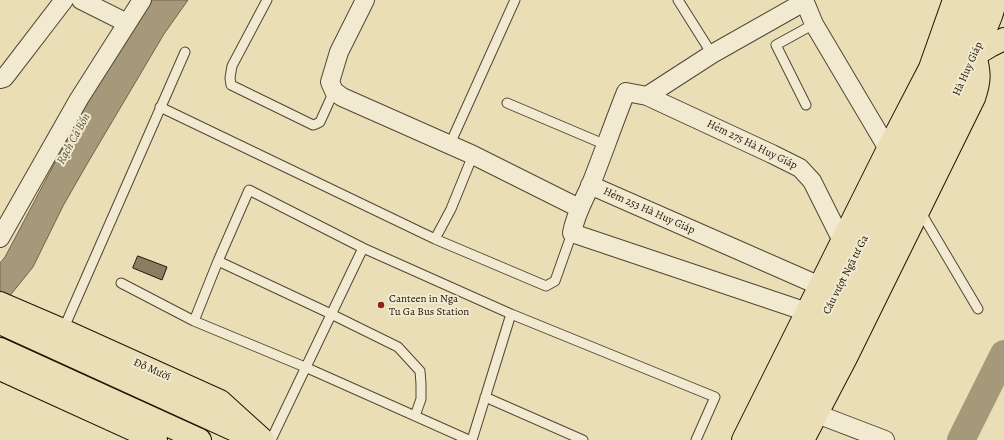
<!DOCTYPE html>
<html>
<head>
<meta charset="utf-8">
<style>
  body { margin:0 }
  canvas { display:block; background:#eadeb7 }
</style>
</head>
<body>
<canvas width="1004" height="440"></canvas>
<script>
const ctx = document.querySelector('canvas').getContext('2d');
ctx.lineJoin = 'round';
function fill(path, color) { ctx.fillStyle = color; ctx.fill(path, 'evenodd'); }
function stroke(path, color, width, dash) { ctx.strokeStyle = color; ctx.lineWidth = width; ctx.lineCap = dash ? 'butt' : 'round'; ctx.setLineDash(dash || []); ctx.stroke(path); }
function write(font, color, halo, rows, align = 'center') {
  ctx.font = font + ' Alegreya,serif'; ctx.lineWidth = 4; ctx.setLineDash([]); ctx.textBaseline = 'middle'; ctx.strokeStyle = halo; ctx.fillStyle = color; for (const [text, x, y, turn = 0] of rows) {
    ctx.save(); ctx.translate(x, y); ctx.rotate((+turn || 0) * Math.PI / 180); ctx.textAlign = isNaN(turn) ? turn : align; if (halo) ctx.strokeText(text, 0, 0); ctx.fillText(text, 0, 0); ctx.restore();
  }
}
const water = new Path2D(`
  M148,0H188L164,34L87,164L63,206L33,267L0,308V263L5,257L79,117L138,15Z`);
const river = new Path2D(`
  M961,440L1004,354`);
const building = new Path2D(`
  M138,256L167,267L162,280L133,268Z`);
const service = new Path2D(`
  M267,0L232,66L230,78L231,85L313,125L316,124L320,122L334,91
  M678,0L712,54
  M507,103L606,145
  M806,105L776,45L814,24
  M160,107L435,239L546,286L555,281L572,233
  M450,144L515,0
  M920,211L978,309
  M435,239L451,209L473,155
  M218,261L331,314L398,347L420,371L421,384V399L415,416
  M121,283L194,321L305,367L469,440
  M194,321L218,261L249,190L363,248L511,314L715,397L696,440
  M63,330L185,52
  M485,397L583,440
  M271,440L363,248
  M472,440L511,314`);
const minor = new Path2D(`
  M81,0L127,23
  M365,0L339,52L330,82L334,91L342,97L473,155L579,208
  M804,0L814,24L888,149
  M0,79L4,78L8,73L64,0
  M647,96L712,54L804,2
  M590,185L820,286
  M0,238L79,99L142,0
  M807,312L572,233C575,215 584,200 591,184C603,154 614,122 626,92L647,96L772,154L800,168L812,181L842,241
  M817,414L885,440`);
const primary = new Path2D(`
  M975,55L990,46L1004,39
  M764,440L928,111L962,35L975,0
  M784,440L944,122L975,55L991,16L996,0`);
const trunk = new Path2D(`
  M0,303L63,330L220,401L263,440
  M0,323L250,437
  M0,349L200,440
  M0,369L156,440
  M743,440L888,149L930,68L954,0
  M803,440L846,358L974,98C980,81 980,73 975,55`);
const markers = [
  [381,305,4,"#8f2418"]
];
const streetNames = [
  ["Hà Huy Giáp",968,69,-66],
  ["Hẻm 275 Hà Huy Giáp",752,145,26],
  ["Hẻm 253 Hà Huy Giáp",649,211,24],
  ["Cầu vượt Ngã tư Ga",846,275,-63],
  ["Đỗ Mười",152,370,24]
];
const poiNames = [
  ["Canteen in Nga",389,299],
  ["Tu Ga Bus Station",389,312]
];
const waterNames = [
  ["Rạch Cả Bốn",74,139,-61]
];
fill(water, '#a5997a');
stroke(water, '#6f644b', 1);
stroke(river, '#a5997a', 28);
fill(building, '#897d62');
stroke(building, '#1f1405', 1);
stroke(service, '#524632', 11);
stroke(minor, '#524632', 20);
stroke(primary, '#1f1405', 24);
stroke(trunk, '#1f1405', 24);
stroke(service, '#f1ead0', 9);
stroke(minor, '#f1ead0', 18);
stroke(primary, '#eadeb7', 22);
stroke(trunk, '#eadeb7', 22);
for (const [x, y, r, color] of markers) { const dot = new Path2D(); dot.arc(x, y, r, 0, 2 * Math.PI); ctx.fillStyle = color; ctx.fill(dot); stroke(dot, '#f1ead0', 1.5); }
write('11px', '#1f1405', '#f1ead0', streetNames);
write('11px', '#1f1405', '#f1ead0', poiNames, 'left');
write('italic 12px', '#5b503a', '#f1ead0', waterNames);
</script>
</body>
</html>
